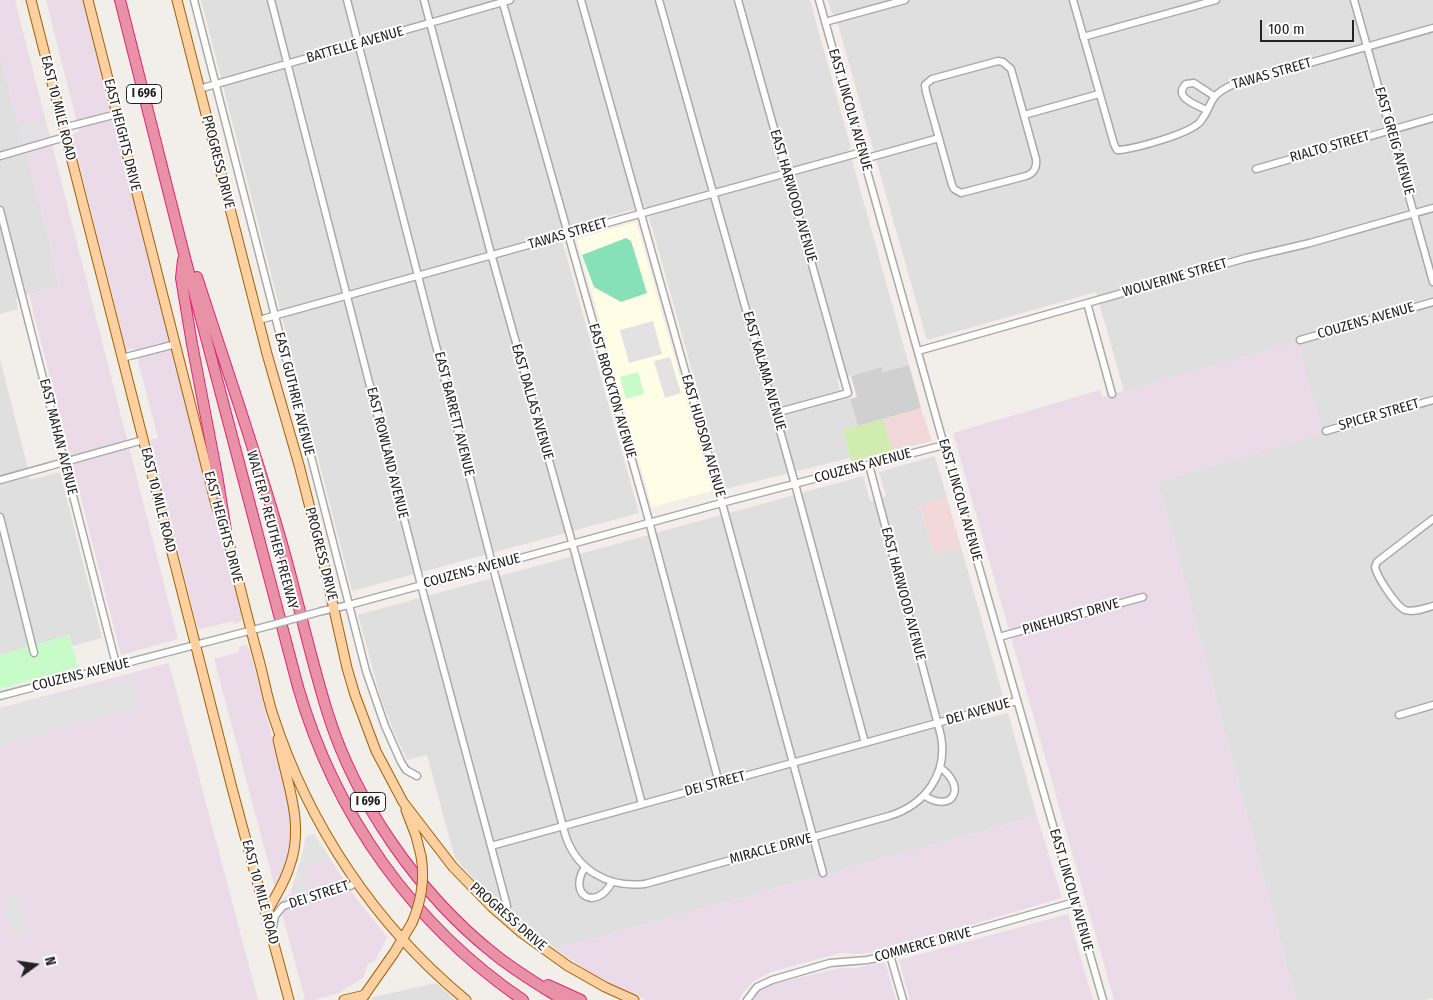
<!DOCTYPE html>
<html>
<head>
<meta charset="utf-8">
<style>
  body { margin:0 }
  #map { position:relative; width:1433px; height:1000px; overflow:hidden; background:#f2eee9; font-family:"Fira Sans Condensed",sans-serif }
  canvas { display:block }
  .north { position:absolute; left:10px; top:940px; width:50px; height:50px; -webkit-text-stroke:4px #fff; paint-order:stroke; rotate:76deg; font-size:14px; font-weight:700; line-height:20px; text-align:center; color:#222 }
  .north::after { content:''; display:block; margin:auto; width:18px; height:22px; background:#222; clip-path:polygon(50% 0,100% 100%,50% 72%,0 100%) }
  .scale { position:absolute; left:1260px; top:20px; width:94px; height:22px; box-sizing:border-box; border:2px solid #222; border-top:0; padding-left:6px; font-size:15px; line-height:18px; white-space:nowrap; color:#222; -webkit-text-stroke:4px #fff; paint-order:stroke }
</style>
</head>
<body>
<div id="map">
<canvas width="1433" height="1000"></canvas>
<div class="north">N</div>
<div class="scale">100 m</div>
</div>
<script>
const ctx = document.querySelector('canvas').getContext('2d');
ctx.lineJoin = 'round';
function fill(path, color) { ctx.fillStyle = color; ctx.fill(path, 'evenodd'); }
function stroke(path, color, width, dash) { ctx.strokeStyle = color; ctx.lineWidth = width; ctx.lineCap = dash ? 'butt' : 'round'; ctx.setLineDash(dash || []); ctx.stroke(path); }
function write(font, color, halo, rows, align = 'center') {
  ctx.font = font + ' "Fira Sans Condensed",sans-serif'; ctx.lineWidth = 4; ctx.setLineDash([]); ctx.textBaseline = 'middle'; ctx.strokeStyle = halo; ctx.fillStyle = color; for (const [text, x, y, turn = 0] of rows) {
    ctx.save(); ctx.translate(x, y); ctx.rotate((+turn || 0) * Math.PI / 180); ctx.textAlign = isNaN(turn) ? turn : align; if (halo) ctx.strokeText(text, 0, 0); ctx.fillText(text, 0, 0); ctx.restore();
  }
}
const residential = new Path2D(`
  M201,0H810L851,148L849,149L909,365L882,372L881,367L837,380L840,390L850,399L858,426L843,430L850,458L725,489L646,206L559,230L639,513L352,591Z
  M828,0H1433V1000L1432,998L1424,1000H1296L1158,482L1322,433L1293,343L1124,391L1096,292L927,340L835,14H832Z
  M0,54L48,235L59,286L16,298L18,309L0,314Z
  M0,360L31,480L60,472L102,638L72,646L69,635L0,655Z
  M935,456L947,498L919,506L934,554L961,547L1003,696L976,705L981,720L1008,713L1037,816L556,949L509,914L478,884L455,858L427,755L407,760L393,730L379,692L358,615L863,476L870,501L886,496L879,472Z
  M436,983L455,1000H372L373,997Z`);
const commercial = new Path2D(`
  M921,408L932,441L892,451L883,419Z
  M947,498L961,547L934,554L919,505Z`);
const industrial = new Path2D(`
  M0,0H15L178,639L121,655L29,295L59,285L48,235L0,54Z
  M46,0H84L241,613V622L234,624L233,621L198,630L150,440L158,438L138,361L134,349L127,350L126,349L72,135L79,131Z
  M1293,343L1299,346L1323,433L1158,482L1296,1000H1114L953,433L1100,390L1102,397Z
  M246,645L250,650L290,809L292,826L289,856L283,874L275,888L214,659L239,652V647Z
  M169,663L258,1000H0V708Z
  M1037,816L1062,898L882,951L860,954L840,953L771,972L754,981L746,989L739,1000H646L596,977L556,949Z
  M314,834L353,894L387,937L375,961L368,964L363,978L339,993L314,1000H305L279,902L290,894L302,856L306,836Z
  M1068,914L1093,1000H910L899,960Z
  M885,962L896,1000H752L760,990L769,985L840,968H856Z`);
const education = new Path2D(`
  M636,222L712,491L652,507L577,239Z`);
const religious = new Path2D(`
  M909,365L921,408L858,426L850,399L857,397L851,376L881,367L883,372Z`);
const grass = new Path2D(`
  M883,419L892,451L851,462L843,430Z`);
const park = new Path2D(`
  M638,372L644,394L626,399L620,377Z
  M69,635L78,667L0,689V655Z`);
const pitch = new Path2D(`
  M626,238L631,241L647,293L621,302L594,287L582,255Z`);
const parking = new Path2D(`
  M45,120L49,134L23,141L19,127Z
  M653,321L662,354L629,363L620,330Z
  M670,357L681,393L665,398L654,361Z
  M134,678L137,690L133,691L138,709L0,745V709L95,684L97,688Z
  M314,835L330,859L304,866L311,890L295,894L294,886L307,837Z
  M19,894L28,931L12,935L3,898Z`);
const minor = new Path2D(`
  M194,0L366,671L385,726L401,762L406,770L417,776
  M271,0L421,585L507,906
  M347,0L495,575L565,834C576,870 608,888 645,884L889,816C925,805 948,774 941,736L869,465
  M424,0L490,250L575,553L642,804
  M502,0L646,510L719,783
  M581,0L722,503L823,873
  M659,0L795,484L865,743
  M738,0L848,393L775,413
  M819,0L944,445L1103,1000
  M1073,0L1114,144L1117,150H1120C1137,148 1189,134 1200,122C1214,105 1206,97 1232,85L1433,28
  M1354,0L1433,282
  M825,22L905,0
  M1083,37L1216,0
  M998,61L1003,62L1011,69L1036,159C1037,168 1034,173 1026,176L961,193L954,189L952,185L926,92L925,85L932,79Z
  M199,89L510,0
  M1206,110C1197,105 1172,97 1186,84L1194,83L1214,96
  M1024,115L1099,94
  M63,128L117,114
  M0,156L65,137
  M864,159L939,138
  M1256,169L1433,118
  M0,210L116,664
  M1087,303L1112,394
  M259,320L862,152
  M1300,340L1433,302
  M918,351L1246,258L1310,243L1433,208
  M122,358L176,344
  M1326,431L1433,400
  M0,480L143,440
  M0,517L34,653
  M1433,519L1382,558L1377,562L1375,567C1377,577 1396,606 1405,610C1414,613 1425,608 1433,606
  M322,611L349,605L729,501L944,445
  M999,637L1143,597
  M0,696L268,626
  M1399,715L1433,705
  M925,796C951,813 968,789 941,768
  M491,846L1017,701
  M585,867C567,895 596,912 612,882
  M272,931L275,916L283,906L350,886L356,883
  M890,955L903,1000
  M747,1000L757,987L772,980L830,963L867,960L881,957L1075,902`);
const major = new Path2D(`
  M31,0L232,788L289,1000
  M88,0L216,505L226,531C237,574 247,617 259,660C264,678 267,697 273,715C309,826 376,926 466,1000
  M177,0L267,354L299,465L321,551L347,668L355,695L376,751L403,802L453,867L492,907L522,933L568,966L605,987L634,1000
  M406,810L416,836L421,856
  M266,914C274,898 285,883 290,865C305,823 286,781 278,739
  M344,1000L365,995
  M361,1000L394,953L412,923`);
const highway = new Path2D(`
  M120,0L184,254L298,687C335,815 413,925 523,1000
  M183,260L181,278L192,344L217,475L226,531
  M197,277C225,364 255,450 280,537C297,595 309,653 327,711C355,802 419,894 493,953C515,971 539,985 563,1000
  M548,985L581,1000`);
const minorBridge = new Path2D(`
  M268,626L322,611`);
const majorBridge = new Path2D(`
  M412,923C421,902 425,879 421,856`);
const shields = [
  [144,94,35],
  [368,802,35]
];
const shieldNames = [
  ["I 696",144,94],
  ["I 696",368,802]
];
const streetNames = [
  ["BATTELLE AVENUE",355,45,-16],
  ["TAWAS STREET",1272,74,-16],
  ["EAST 10 MILE ROAD",58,108,76],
  ["EAST LINCOLN AVENUE",850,110,74],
  ["EAST HEIGHTS DRIVE",122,135,76],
  ["EAST GREIG AVENUE",1394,141,74],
  ["RIALTO STREET",1330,147,-16],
  ["PROGRESS DRIVE",218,162,76],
  ["EAST HARWOOD AVENUE",793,196,74],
  ["TAWAS STREET",568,234,-16],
  ["WOLVERINE STREET",1175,278,-16],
  ["COUZENS AVENUE",1366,321,-16],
  ["EAST KALAMA AVENUE",764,371,74],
  ["EAST BROCKTON AVENUE",612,391,74],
  ["EAST GUTHRIE AVENUE",294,394,76],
  ["EAST DALLAS AVENUE",532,402,74],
  ["EAST BARRETT AVENUE",454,414,76],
  ["SPICER STREET",1379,415,-16],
  ["EAST HUDSON AVENUE",703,436,74],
  ["EAST MAHAN AVENUE",58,437,76],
  ["EAST ROWLAND AVENUE",387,453,76],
  ["COUZENS AVENUE",863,466,-15],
  ["EAST 10 MILE ROAD",158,500,76],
  ["EAST LINCOLN AVENUE",960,500,74],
  ["EAST HEIGHTS DRIVE",223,527,75],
  ["WALTER P REUTHER FREEWAY",272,530,75],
  ["PROGRESS DRIVE",321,554,76],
  ["COUZENS AVENUE",472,571,-15],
  ["EAST HARWOOD AVENUE",903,594,75],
  ["PINEHURST DRIVE",1071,617,-16],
  ["COUZENS AVENUE",81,675,-14],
  ["DEI AVENUE",978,712,-16],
  ["DEI STREET",715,784,-15],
  ["MIRACLE DRIVE",771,849,-15],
  ["EAST LINCOLN AVENUE",1071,890,74],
  ["EAST 10 MILE ROAD",260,892,75],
  ["DEI STREET",319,895,-18],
  ["PROGRESS DRIVE",508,917,41],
  ["COMMERCE DRIVE",923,945,-15]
];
fill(residential, '#e0dfdf');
fill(commercial, '#f2d8d9');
fill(industrial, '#ebdbe9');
fill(education, '#fffde5');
fill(religious, '#d0d0d0');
fill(grass, '#d1ecaf');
fill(park, '#c7fbc8');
fill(pitch, '#87e1b8');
fill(parking, '#e2e2e2');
stroke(minor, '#a9a9a9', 9);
stroke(major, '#a06100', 11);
stroke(highway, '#de2772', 12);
stroke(minor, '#fff', 6);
stroke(major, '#fdd0a2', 9);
stroke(highway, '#e991a7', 10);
stroke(minorBridge, '#a9a9a9', 9, []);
stroke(majorBridge, '#a06100', 11, []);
stroke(minorBridge, '#fff', 6);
stroke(majorBridge, '#fdd0a2', 9);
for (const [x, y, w] of shields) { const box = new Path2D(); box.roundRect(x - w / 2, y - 9.5, w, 19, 4); ctx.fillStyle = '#fff'; ctx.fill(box); stroke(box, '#222', 1); }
write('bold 12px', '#222', null, shieldNames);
write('14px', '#222', '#fff', streetNames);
</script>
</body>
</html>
